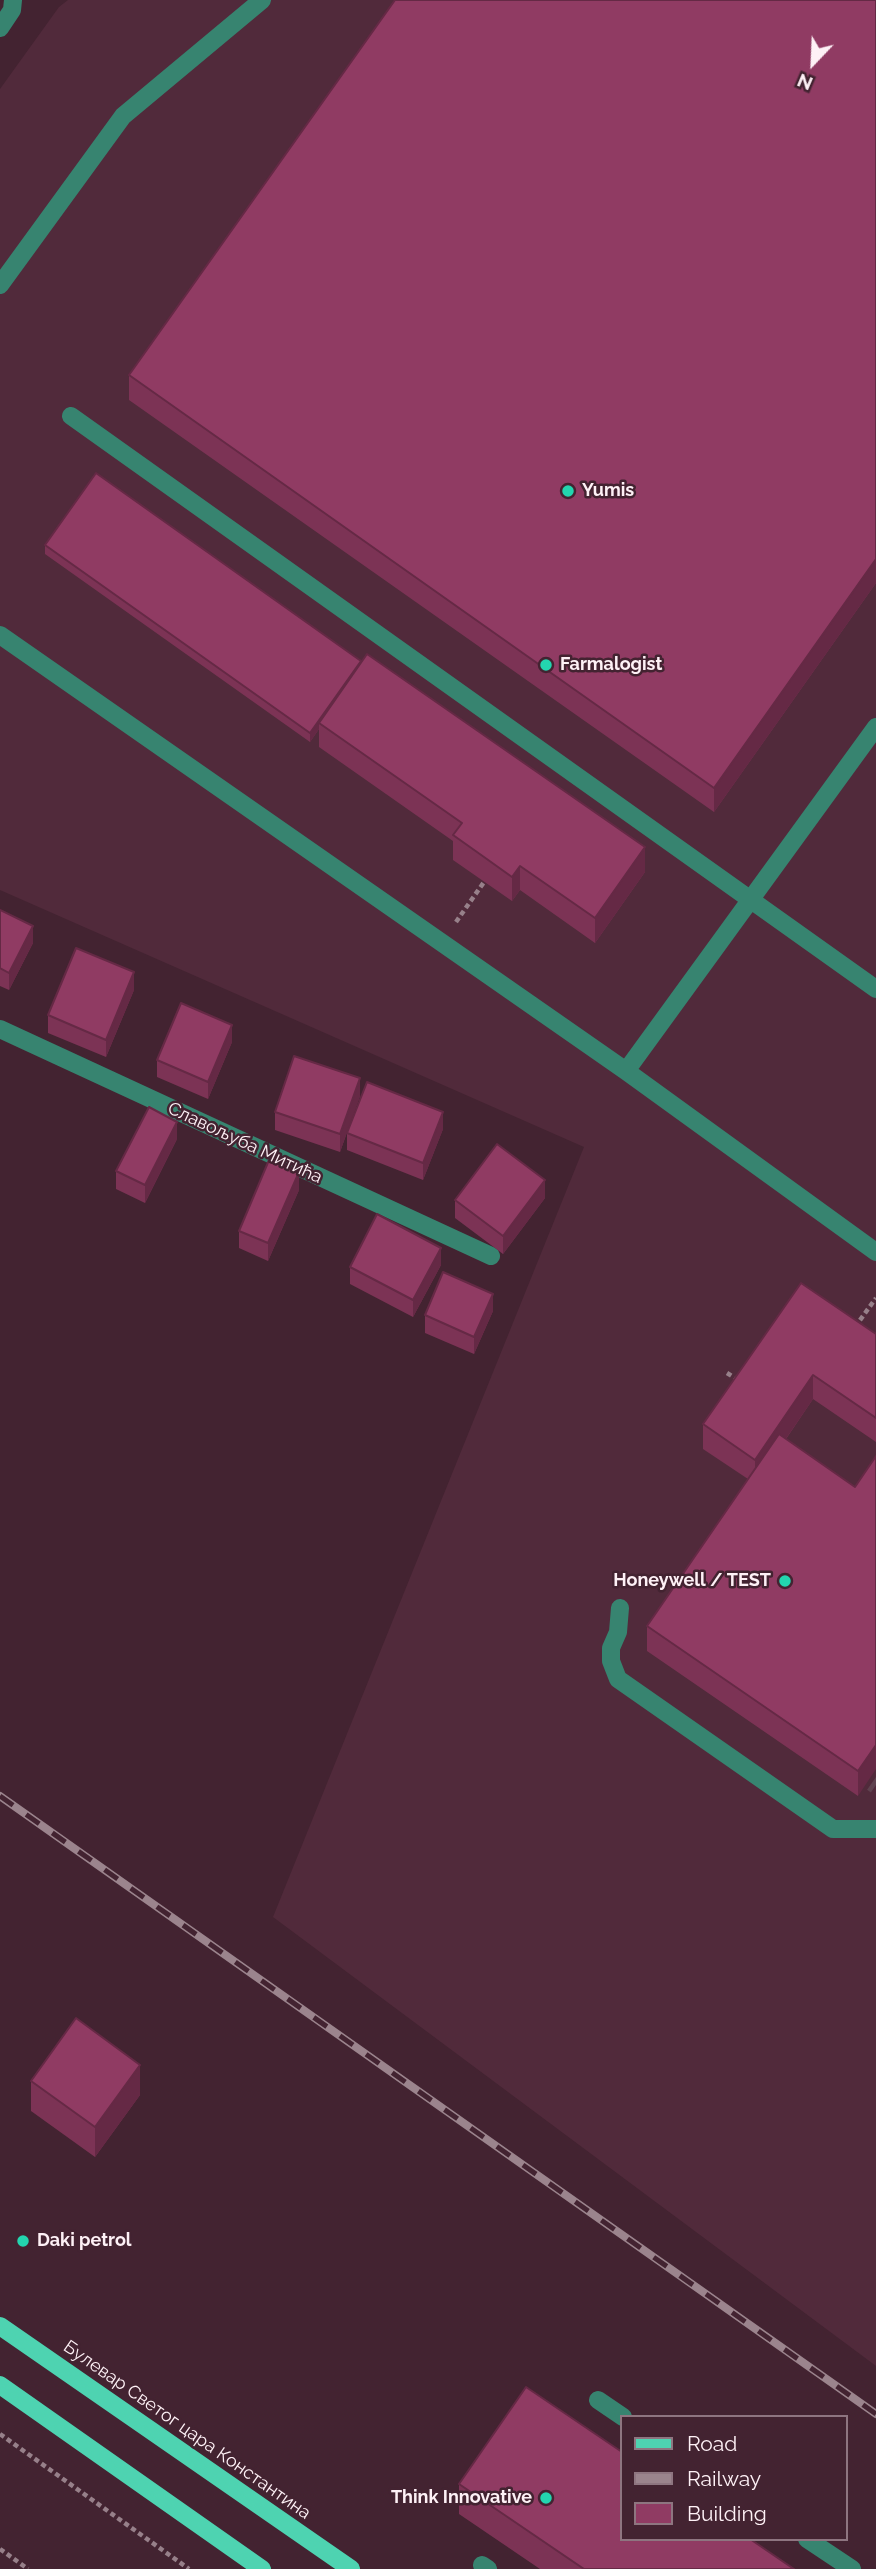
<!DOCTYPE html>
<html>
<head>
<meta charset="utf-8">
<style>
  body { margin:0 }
  #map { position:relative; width:876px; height:2569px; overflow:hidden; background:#432331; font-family:Raleway,sans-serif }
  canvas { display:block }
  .legend { position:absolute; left:620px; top:2415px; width:228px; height:126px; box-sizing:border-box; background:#432331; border:2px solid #8e7580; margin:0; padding:9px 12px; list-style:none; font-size:21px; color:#fef1f6 }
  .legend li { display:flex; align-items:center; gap:14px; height:35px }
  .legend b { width:35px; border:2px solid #8e7580 }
  .north { position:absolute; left:778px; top:28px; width:70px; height:70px; -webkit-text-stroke:5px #432331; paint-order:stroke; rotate:203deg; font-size:19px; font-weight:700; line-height:28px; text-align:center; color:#fef1f6 }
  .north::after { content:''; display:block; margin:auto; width:24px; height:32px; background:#fef1f6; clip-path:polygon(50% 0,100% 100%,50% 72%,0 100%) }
</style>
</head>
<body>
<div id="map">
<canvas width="876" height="2569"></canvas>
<ul class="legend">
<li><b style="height:9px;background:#4ed3b1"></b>Road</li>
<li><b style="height:9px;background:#9b848d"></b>Railway</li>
<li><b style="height:19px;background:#903b63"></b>Building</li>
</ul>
<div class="north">N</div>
</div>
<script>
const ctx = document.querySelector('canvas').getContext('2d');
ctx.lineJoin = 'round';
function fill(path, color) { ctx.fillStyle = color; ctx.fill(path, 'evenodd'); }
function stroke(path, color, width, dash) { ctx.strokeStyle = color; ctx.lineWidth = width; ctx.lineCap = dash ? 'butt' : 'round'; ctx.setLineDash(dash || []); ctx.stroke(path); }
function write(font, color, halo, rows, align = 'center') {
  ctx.font = font + ' Raleway,sans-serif'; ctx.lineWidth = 5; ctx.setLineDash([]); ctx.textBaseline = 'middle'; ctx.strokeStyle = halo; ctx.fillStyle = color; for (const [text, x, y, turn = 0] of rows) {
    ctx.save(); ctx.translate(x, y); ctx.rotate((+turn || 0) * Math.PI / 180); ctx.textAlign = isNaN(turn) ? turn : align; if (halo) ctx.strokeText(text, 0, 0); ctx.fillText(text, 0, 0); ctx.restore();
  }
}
const built = new Path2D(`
  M68,0H876V2366L273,1917L584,1147L0,890V89L59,7Z`);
const minorTunnel = new Path2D(`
  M850,1767L876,1785`);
const path = new Path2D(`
  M456,922L484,882
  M855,1327L876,1298
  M727,1373L738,1380
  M0,2434L189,2569
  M0,2549L28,2569`);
const minor = new Path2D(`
  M0,28L12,10L13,0
  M0,285L123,116L262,0
  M71,416L876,989
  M0,635L626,1071L876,1252
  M0,1029L491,1256
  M626,1071L876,727
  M620,1608L618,1632L611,1648V1661L618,1679L833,1829H876
  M598,2400L623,2417
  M807,2539L852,2569
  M482,2565L488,2569`);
const major = new Path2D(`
  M0,2326L351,2569
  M0,2385L262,2569`);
const rail = new Path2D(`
  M0,1796L876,2414`);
const wall = new Path2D(`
  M876,0V583L714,812L129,400V375Z
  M45,545L645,872L595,943L520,890L512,901L453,860V841L319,747V729L310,742L45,554Z
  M0,910L33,943L9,990L0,986Z
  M134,990L106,1057L48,1033V1015Z
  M232,1042L208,1099L157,1077V1060Z
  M360,1096L340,1152L275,1130V1112Z
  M443,1129L423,1180L347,1150V1133Z
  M177,1139L145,1203L116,1189V1171Z
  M299,1190L268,1261L239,1248V1231Z
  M545,1198L503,1254L455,1218V1200Z
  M441,1265L413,1317L350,1284V1267Z
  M493,1311L474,1354L425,1333V1315Z
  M876,1334V1442L813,1399L786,1439L855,1487L876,1456L858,1796L647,1651V1626L748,1479L703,1449V1424Z
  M31,2081L140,2095L95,2157L31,2111Z
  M459,2484L794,2569H540L459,2514Z`);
const shadedWall = new Path2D(`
  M876,559V583L714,812V788Z
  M361,661L319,723V729L310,742V733Z
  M645,847V872L595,943V918Z
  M520,866V890L512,901V877Z
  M33,926V943L9,990V973Z
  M134,972V990L106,1057V1040Z
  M232,1025V1042L208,1099V1082Z
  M360,1078V1096L340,1152V1134Z
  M443,1112V1129L423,1180V1163Z
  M177,1122V1139L145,1203V1185Z
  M299,1172V1190L268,1261V1243Z
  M545,1180V1198L503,1254V1236Z
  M441,1248V1265L413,1317V1300Z
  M493,1294V1311L474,1354V1337Z
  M813,1375V1399L755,1484V1460Z
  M876,1745V1769L858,1796V1771Z
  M140,2065V2095L95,2157V2127Z`);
const building = new Path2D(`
  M395,0H876V559L714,788L129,375Z
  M96,473L361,661L310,733L45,545Z
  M367,654L645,847L595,918L520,866L512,877L484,857L453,835L462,823L319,723Z
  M0,910L33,926L9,973L0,968Z
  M76,948L134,972L106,1040L48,1015Z
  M181,1003L232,1025L208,1082L157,1060Z
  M294,1056L360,1078L340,1134L275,1112Z
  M367,1082L443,1112L423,1163L347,1133Z
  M149,1107L177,1122L145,1185L116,1171Z
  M497,1144L545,1180L503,1236L455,1200Z
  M269,1160L299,1172L268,1243L239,1231Z
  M377,1214L441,1248L413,1300L350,1267Z
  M443,1272L493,1294L474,1337L425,1315Z
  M801,1283L876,1334V1418L813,1375L755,1460L703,1424Z
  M779,1434L855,1487L876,1456V1745L858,1771L647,1626Z
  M76,2018L140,2065L95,2127L31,2081Z
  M526,2387L622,2452V2539H750L794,2569H584L459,2484Z`);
const markers = [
  [568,491,7,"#23d5af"],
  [546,665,7,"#23d5af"],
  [785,1581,7,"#23d5af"],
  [23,2241,7,"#23d5af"],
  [546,2498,7,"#23d5af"]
];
const poiNames = [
  ["Yumis",582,491],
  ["Farmalogist",560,665],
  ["Honeywell / TEST",771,1581,"right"],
  ["Daki petrol",37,2241],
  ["Think Innovative",532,2498,"right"]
];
const streetNames = [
  ["Славољуба Митића",245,1143,25],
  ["Булевар Светог цара Константина",187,2430,35]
];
fill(built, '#512a3b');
stroke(minorTunnel, '#5f424f', 18, [18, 9]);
stroke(path, '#97808a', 4.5, [5, 3.5]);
stroke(minor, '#378470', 18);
stroke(major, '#4ed3b1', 18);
stroke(rail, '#9b848d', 8);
stroke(rail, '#432331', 5, [16]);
fill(wall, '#7c3355');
fill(shadedWall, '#652945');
fill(building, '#903b63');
stroke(building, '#652945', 2);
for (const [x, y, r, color] of markers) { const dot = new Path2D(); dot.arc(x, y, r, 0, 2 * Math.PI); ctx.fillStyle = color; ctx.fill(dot); stroke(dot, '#432331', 2.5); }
write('bold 18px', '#fef1f6', '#432331', poiNames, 'left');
write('18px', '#fef1f6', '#432331', streetNames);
</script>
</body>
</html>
